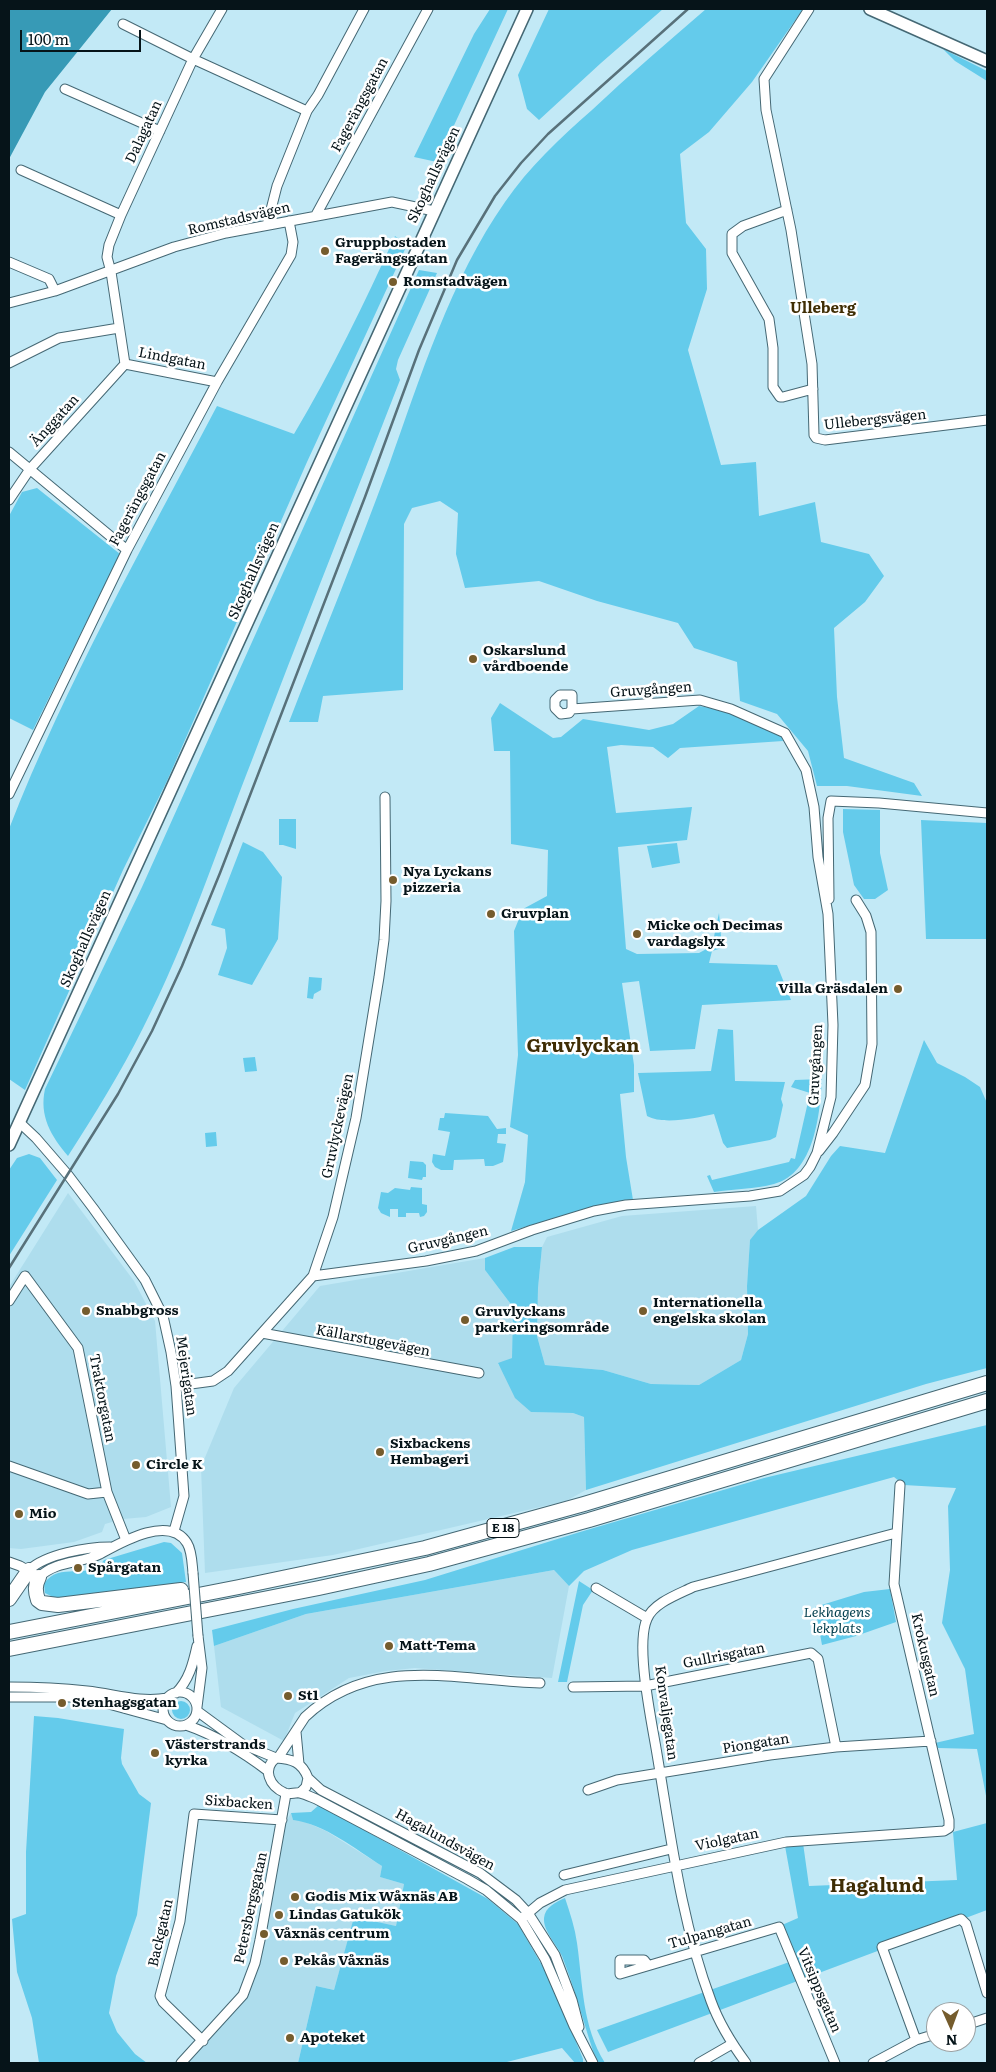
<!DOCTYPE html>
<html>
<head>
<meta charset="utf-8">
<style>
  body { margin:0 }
  #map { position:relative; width:996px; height:2072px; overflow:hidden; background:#c2e9f6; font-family:Literata,serif }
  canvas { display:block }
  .frame { position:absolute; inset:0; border:10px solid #061419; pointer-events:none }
  .north { position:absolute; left:926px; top:2002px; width:50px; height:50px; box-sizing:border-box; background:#fff; border:1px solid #9ba1a3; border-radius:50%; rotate:178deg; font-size:14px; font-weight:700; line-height:20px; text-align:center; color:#061419 }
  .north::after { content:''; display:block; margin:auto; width:18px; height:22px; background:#755c2d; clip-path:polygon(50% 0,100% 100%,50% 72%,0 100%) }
  .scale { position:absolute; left:20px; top:30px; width:121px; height:22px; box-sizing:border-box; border:2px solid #061419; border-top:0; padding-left:6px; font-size:15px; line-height:18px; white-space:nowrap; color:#061419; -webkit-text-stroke:4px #fff; paint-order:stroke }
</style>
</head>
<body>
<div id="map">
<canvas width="996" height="2072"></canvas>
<div class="frame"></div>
<div class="north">N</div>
<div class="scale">100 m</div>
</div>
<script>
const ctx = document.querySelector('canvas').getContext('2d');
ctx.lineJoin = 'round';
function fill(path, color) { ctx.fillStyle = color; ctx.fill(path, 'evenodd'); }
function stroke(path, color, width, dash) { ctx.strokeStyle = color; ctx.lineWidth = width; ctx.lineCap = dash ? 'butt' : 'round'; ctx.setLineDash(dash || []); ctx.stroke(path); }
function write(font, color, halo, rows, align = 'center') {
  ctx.font = font + ' Literata,serif'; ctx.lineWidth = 5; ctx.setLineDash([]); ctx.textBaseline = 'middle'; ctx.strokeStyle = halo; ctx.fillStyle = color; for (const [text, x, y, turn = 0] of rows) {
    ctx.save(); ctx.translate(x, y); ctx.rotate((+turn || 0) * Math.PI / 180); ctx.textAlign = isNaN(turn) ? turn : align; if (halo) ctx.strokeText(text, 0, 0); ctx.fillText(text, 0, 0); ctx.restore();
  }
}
const built = new Path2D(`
  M68,1193L134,1281L155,1321L171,1507L146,1517L123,1519L105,1524L102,1532L74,1542L21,1549L9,1548V1287Z
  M756,1206L758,1230L750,1241L747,1286L748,1334L741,1360L699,1385L651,1384L603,1370L545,1365L537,1336L538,1288L542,1247L547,1237L622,1216Z
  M485,1258V1270L513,1307L512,1358L498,1364L531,1412L573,1413L584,1417L586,1490L566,1501L333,1555L205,1573L201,1467L234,1388L320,1286Z
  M554,1570L569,1586L552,1678L415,1668L386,1671L349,1678L295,1713L284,1741L221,1707L214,1646L306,1614Z
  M291,1813L293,1820L303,1821L326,1831L382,1866L380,1877L404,1884L396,1926L354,1918L334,1990L316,1986L298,2063H185L247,1996L258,1967L285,1823Z`);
const green = new Path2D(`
  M490,9H508L437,162L414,157L474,34Z
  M549,9H663L601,63L539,120L527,109L518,75Z
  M706,9H803L752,82L709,132L680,154L686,223L706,249L707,289L688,350L721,465L756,462L759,516L815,502L821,542L869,554L884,576L865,602L834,628L837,697L844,758L914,783L922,796L847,786H817L808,751L777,714L740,701L737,662L694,648L678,623L597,601L539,581L465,588L456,554L458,513L440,501L412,508L404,524L403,690L323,696L318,722H289C322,637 357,552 389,465C420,378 451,279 505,202C529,167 560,138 592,110C629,75 668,42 706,9Z
  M943,49L987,71V81L955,61Z
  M395,236L407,245L307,462L167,781L123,870L25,1090L9,1079V829C66,683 144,545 217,406L294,434C332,370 364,304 395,236Z
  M419,270L437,273L398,360L396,369L400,380C351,506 300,633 252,760C217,849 187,942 143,1028C121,1072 95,1114 68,1156C51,1136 39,1116 45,1089L142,887Z
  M37,488L120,554L33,730L9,718V516L22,492Z
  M500,703L553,738L561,737L583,719L649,730L673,724L699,706L727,711L781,734L783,741L680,748L668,758L653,747L621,745L607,747L616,813L692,807L687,840L618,847L626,949L637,954L699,953L712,946L719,913L722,948L712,951L709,963L777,965L791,1000L702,1005L695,1049L650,1051L639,981L622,983L634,1065V1092L620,1094L626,1157L633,1200L569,1214L511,1231L525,1182L528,1135L510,1127L518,1055L514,931L523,909L547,896L548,850L511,844L510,751H494L491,718Z
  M843,809L880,810V853L888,890L875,899H864L854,885L843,832Z
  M279,819H296V849L283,845H279Z
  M921,820L987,823V939H926Z
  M243,842L263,852L282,877L278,939L252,985L218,975L227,948L225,929L211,925Z
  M677,843L680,863L652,868L647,846Z
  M309,977L322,978L321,990L314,994L313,999L307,998Z
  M718,1029L733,1030L735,1081L785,1082L781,1099L783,1105L776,1137L770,1140L727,1148L723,1143L714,1114C696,1118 663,1125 647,1116L638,1073L711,1071Z
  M924,1040L937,1063L965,1077L980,1087L987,1103V1368L926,1384L586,1490L584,1417L573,1413L531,1412L515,1398L498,1363L512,1358L513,1307L485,1270V1258L514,1247H542L538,1288L537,1336L545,1365L603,1370L651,1384L699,1385L741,1360L748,1334L747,1286L750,1240L758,1230L806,1196L831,1156L840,1146L885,1153Z
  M255,1057L257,1071L245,1072L243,1058Z
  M822,1079C820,1113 815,1173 774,1184C755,1189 733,1189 714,1192L707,1176L710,1175L712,1180L789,1162L791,1158L795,1159L810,1093L791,1087L795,1080Z
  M445,1113L488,1116L497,1129L506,1128V1134H498L497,1143L506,1144L503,1162L493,1166H485L484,1159L454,1160L453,1170H441L435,1167L432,1162L433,1154L445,1156L450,1132L438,1130L440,1118H444Z
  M216,1132L217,1146L206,1147L205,1133Z
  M29,1154L40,1158L57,1180L9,1256V1170L17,1158Z
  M410,1161L423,1162L426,1165V1177H423L422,1180L408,1178Z
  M411,1187L422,1188V1204L427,1205V1212L424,1216L420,1217L419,1213H406V1217H398V1209H390V1217L381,1213L378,1208L381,1192L388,1193L395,1188L410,1190Z
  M987,1425V1801L977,1749L938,1748L935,1743L974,1734L965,1669L942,1623L950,1570L948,1506L956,1488L904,1485L894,1477L632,1550L584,1571L569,1586L554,1570L306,1614L214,1646L212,1630L293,1609L425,1580L580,1532L764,1478Z
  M164,1542L171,1543L182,1553L186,1582L63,1597H53L45,1593L44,1584C59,1560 89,1582 104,1560Z
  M579,1581L593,1590L583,1605L567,1682H558Z
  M890,1589L896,1622L856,1636L822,1645L815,1607L864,1592Z
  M172 1710a9 9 0 1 1 18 0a9 9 0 1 1-18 0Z
  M34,1716L58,1718L124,1729L121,1758L122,1764L139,1794L151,1803L137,1915L116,1976L109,2013L117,2032L135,2054L147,2063H39L32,2018L17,1972L12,1919L26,1914V1852Z
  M319,1805L488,1899L518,1924L543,1967L559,2000L583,2059V2063H575L562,2048L503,2063H298L316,1986L334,1990L354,1917L396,1926L404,1884L380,1877L382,1866C355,1849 325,1824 293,1820L291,1813L311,1812Z
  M987,1823V1910L608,2052L597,2030L795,1960L782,1925L798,1918L785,1846L803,1843L809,1886L957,1880L953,1832Z
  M565,1898C570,1913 575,1928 577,1943C583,1985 582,2026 605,2063H599L593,2051C583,2020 574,1987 562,1956C557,1945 543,1931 544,1918C545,1907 556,1902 565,1898Z`);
const water = new Path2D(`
  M9,9H112L45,92L9,159Z`);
const minor = new Path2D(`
  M809,9L764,79L766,110L791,230L812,364L814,435L816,438L825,440L987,420
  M123,24L193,59L307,111
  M65,89L160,131
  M21,170L121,215
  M787,210L743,226L732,234V253L769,319L773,348V387L780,397H783L813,389
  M316,215L428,9
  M267,225L277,186L307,111L318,95L364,9
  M9,262L49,279L55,291
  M9,303L55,291L174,247L226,233L392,202L434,211
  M9,363L59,338L119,328
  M217,382L125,364L111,272L107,257L109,245L121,215L193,59L222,9
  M9,452L127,550
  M9,500L30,469L125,364
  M9,794L127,550L217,382L291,255L293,242L289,221
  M829,899L828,818L831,801L879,803L987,813
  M19,1122L36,1138L68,1175L93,1208L145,1280L163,1316L171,1352L176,1386L184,1496L174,1531
  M819,1151L833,1133L865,1085L872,1044L871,932L866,916L856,900
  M313,1276L426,1261L476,1251L532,1230L594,1211L626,1205L750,1196L780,1191L804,1175L810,1167L817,1153L831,1097L833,1025L828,914L818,857L814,807L806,770L785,733L731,709L700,700L572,709L569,713L561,714L555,708V700L560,695H572V709
  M9,1301L25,1276L78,1348L107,1492L126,1540
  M262,1333L479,1373
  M176,1386L213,1381L228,1371L313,1276L333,1217L356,1118L379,977L384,940L386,901L385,797
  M9,1466L88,1494L107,1492
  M9,1562L20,1566L39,1577C57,1560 80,1564 100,1554C120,1543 169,1514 187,1543C192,1551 192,1563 193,1573
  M29,1570C46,1554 87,1547 110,1547
  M596,1588L647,1618
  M9,1687C35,1687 61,1688 87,1691C115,1694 139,1703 168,1698
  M573,1687L645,1686L811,1653L818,1659L836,1747
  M163 1709a17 17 0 1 1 34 0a17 17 0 1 1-34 0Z
  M176,1693C189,1680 193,1664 197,1646
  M9,1697H70L94,1700L167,1720
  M197,1707L202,1668L198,1636
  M197,1711L242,1744L276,1758
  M186,1725C215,1735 243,1752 268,1771
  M296,1732L299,1764
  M278,1758L305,1717C373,1653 458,1681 540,1683
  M308,1778L321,1790L480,1873L516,1900L528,1913L555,1955L572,2000L579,2027
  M588,1790L617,1780L770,1755L836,1747L931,1741
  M300,1793L306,1787L308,1778C302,1762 292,1759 276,1758C262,1769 269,1786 285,1793C290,1795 295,1792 300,1793C305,1794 311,1797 316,1799L467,1879L486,1890L521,1919L545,1959L574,2026L593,2063
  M564,1875L671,1849
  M521,1919L540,1903L565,1890L786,1842L944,1831L949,1828V1820L894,1584L900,1485
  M648,1965L644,1960H620V1974L779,1927L835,2063
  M966,2025L987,2018
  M916,2040L882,1947L961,1919L966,1924L987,1993
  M203,2041L163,2002L160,1996L180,1921L194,1814L282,1820
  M181,2063L243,1995L255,1963L260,1940L286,1794
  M699,2063L732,2044
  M746,2063C732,2044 719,2023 711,2001C681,1921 671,1837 657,1754C652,1723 635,1646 647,1619C653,1603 679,1594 693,1587L896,1533
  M873,2063L916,2040L936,2034`);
const major = new Path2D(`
  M870,9L987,61
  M9,1145L527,9`);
const highway = new Path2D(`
  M39,1577C35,1585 35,1591 38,1600L42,1603L58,1605L181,1590
  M9,1599L29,1570
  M9,1632L239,1587L425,1548L584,1504L987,1383
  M9,1649L319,1588L429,1564L589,1520L987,1401`);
const rail = new Path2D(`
  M9,1268L118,1094L152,1031L182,966L220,873L365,497L419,350L457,260L495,196L521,163L548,134L688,9`);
const minorBridge = new Path2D(`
  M193,1573L198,1636`);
const markers = [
  [325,251,5,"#755c2d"],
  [393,282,5,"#755c2d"],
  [473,659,5,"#755c2d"],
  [393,880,5,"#755c2d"],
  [491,914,5,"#755c2d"],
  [637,934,5,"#755c2d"],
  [898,989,5,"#755c2d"],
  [86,1311,5,"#755c2d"],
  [643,1311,5,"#755c2d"],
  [465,1320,5,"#755c2d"],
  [380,1452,5,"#755c2d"],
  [136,1465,5,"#755c2d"],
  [19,1514,5,"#755c2d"],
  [78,1568,5,"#755c2d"],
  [389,1646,5,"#755c2d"],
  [288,1696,5,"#755c2d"],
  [62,1703,5,"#755c2d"],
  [155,1753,5,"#755c2d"],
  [295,1897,5,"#755c2d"],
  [279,1915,5,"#755c2d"],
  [264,1934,5,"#755c2d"],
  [284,1961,5,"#755c2d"],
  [290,2038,5,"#755c2d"]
];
const shields = [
  [503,1528,32]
];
const shieldNames = [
  ["E 18",503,1528]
];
const streetNames = [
  ["Fagerängsgatan",360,105,-62],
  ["Dalagatan",144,132,-65],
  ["Skoghallsvägen",434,175,-65],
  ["Romstadsvägen",239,219,-13],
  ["Lindgatan",172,359,11],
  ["Ullebergsvägen",875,420,-6],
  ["Änggatan",55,421,-48],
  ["Fagerängsgatan",138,499,-62],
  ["Skoghallsvägen",254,571,-66],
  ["Gruvgången",651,690,-4],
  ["Skoghallsvägen",86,939,-66],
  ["Gruvgången",816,1065,-87],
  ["Gruvlyckevägen",338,1126,-78],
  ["Gruvgången",448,1240,-13],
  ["Källarstugevägen",373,1341,11],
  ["Mejerigatan",186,1376,82],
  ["Traktorgatan",102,1398,79],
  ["Krokusgatan",925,1655,77],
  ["Gullrisgatan",724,1656,-11],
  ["Konvaljegatan",666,1713,82],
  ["Piongatan",756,1744,-9],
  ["Sixbacken",239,1803,4],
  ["Hagalundsvägen",445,1840,29],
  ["Violgatan",727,1840,-12],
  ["Petersbergsgatan",251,1908,-78],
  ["Backgatan",161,1933,-77],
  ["Tulpangatan",710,1933,-16],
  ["Vitsippsgatan",819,1990,67]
];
const poiNames = [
  ["Gruppbostaden",335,243],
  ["Fagerängsgatan",335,259],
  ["Romstadvägen",403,282],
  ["Oskarslund",483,651],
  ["vårdboende",483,667],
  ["Nya Lyckans",403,872],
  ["pizzeria",403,888],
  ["Gruvplan",501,914],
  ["Micke och Decimas",647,926],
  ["vardagslyx",647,942],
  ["Villa Gräsdalen",888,989,"right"],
  ["Internationella",653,1303],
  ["engelska skolan",653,1319],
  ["Snabbgross",96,1311],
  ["Gruvlyckans",475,1312],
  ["parkeringsområde",475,1328],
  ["Sixbackens",390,1444],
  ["Hembageri",390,1460],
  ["Circle K",146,1465],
  ["Mio",29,1514],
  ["Spårgatan",88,1568],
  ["Matt-Tema",399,1646],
  ["St1",298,1696],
  ["Stenhagsgatan",72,1703],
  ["Västerstrands",165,1745],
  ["kyrka",165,1761],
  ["Godis Mix Wåxnäs AB",305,1897],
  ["Lindas Gatukök",289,1915],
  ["Våxnäs centrum",274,1934],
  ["Pekås Våxnäs",294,1961],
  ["Apoteket",300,2038]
];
const parkNames = [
  ["Lekhagens",837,1613],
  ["lekplats",837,1629]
];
const neighbourhoodNames = [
  ["Ulleberg",823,309]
];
const districtNames = [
  ["Gruvlyckan",583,1046],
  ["Hagalund",877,1886]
];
fill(built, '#aedded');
fill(green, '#64cbeb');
fill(water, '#379ab6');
stroke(minor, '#456874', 11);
stroke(major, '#456874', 14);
stroke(highway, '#456874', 16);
stroke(minor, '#fff', 9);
stroke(major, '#fff', 11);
stroke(highway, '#fff', 14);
stroke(rail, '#58717a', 2.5);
stroke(minorBridge, '#456874', 11, []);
stroke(minorBridge, '#fff', 9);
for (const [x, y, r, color] of markers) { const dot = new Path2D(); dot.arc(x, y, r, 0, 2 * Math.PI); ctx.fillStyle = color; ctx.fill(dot); stroke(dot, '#fff', 2); }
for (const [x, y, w] of shields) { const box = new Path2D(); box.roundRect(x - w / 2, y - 9.5, w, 19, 4); ctx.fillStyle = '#fff'; ctx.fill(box); stroke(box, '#061419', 1); }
write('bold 12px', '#061419', null, shieldNames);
write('14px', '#061419', '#fff', streetNames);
write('bold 14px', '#061419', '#fff', poiNames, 'left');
write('italic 14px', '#013e4d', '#fff', parkNames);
write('bold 15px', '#3f2d04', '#fff', neighbourhoodNames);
write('bold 19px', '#3f2d04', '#fff', districtNames);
</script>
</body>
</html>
